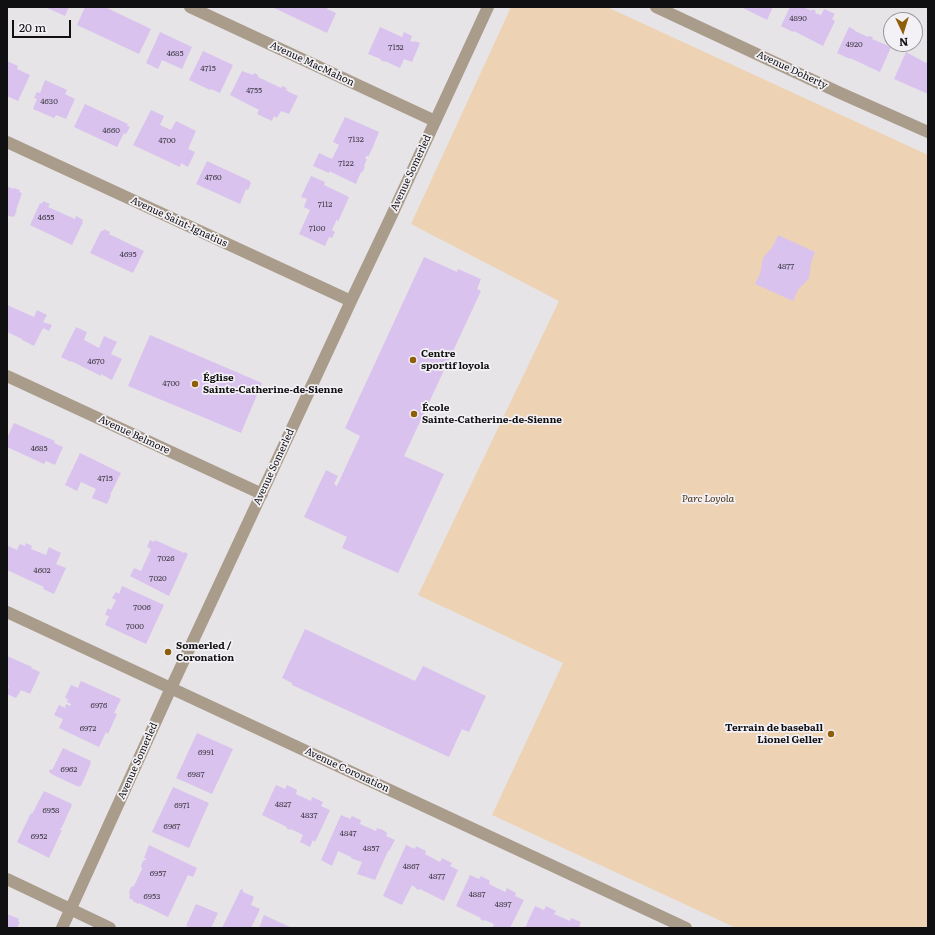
<!DOCTYPE html>
<html>
<head>
<meta charset="utf-8">
<style>
  body { margin:0 }
  #map { position:relative; width:935px; height:935px; overflow:hidden; background:#e6e4e7; font-family:Literata,serif }
  canvas { display:block }
  .frame { position:absolute; inset:0; border:8px solid #100f11; pointer-events:none }
  .north { position:absolute; left:883px; top:12px; width:40px; height:40px; box-sizing:border-box; background:#f3f1f5; border:1px solid #98979a; border-radius:50%; rotate:176deg; font-size:11px; font-weight:700; line-height:16px; text-align:center; color:#100f11 }
  .north::after { content:''; display:block; margin:auto; width:14px; height:18px; background:#8f5e0b; clip-path:polygon(50% 0,100% 100%,50% 72%,0 100%) }
  .scale { position:absolute; left:12px; top:20px; width:59px; height:18px; box-sizing:border-box; border:2px solid #100f11; border-top:0; padding-left:5px; font-size:12px; line-height:14px; white-space:nowrap; color:#100f11; -webkit-text-stroke:3px #f3f1f5; paint-order:stroke }
</style>
</head>
<body>
<div id="map">
<canvas width="935" height="935"></canvas>
<div class="frame"></div>
<div class="north">N</div>
<div class="scale">20 m</div>
</div>
<script>
const ctx = document.querySelector('canvas').getContext('2d');
ctx.lineJoin = 'round';
function fill(path, color) { ctx.fillStyle = color; ctx.fill(path, 'evenodd'); }
function stroke(path, color, width, dash) { ctx.strokeStyle = color; ctx.lineWidth = width; ctx.lineCap = dash ? 'butt' : 'round'; ctx.setLineDash(dash || []); ctx.stroke(path); }
function write(font, color, halo, rows, align = 'center') {
  ctx.font = font + ' Literata,serif'; ctx.lineWidth = 3.5; ctx.setLineDash([]); ctx.textBaseline = 'middle'; ctx.strokeStyle = halo; ctx.fillStyle = color; for (const [text, x, y, turn = 0] of rows) {
    ctx.save(); ctx.translate(x, y); ctx.rotate((+turn || 0) * Math.PI / 180); ctx.textAlign = isNaN(turn) ? turn : align; if (halo) ctx.strokeText(text, 0, 0); ctx.fillText(text, 0, 0); ctx.restore();
  }
}
const green = new Path2D(`
  M511,7H607L928,155V928H736L492,815L563,663L418,595L559,301L411,224Z`);
const building = new Path2D(`
  M45,7H69L65,16Z
  M85,7H105L151,29L139,54L77,25Z
  M272,7H328L327,9L336,13L327,33Z
  M741,7H773L767,20Z
  M790,7H803L812,11V9L816,11L815,13L821,15L824,9L835,14L832,19L835,21L823,46L794,31L793,32L781,26Z
  M380,27L402,37L404,32L412,36L410,41L414,42V41L420,43L412,62L404,59L400,68L385,61V62L380,60L381,59L368,54Z
  M849,27L855,30V31L868,37L869,36L873,37L872,39L891,47L880,72L850,58V59L837,53Z
  M160,32L192,47L182,69L162,60L158,69L146,63Z
  M203,51L233,65L220,93L211,89L210,90L189,80Z
  M906,52L926,63V62H928V94L894,79Z
  M7,61L18,66L17,69L30,75L18,101L7,96Z
  M242,71L253,75L254,73L258,75V77L281,88L282,86L287,88L286,90L289,92L298,96L289,114L281,111L277,118L274,116L272,121L257,114L259,110L230,95Z
  M45,80L67,90L65,94L75,99L66,119L56,115L54,118L33,109L37,99L34,98L37,92L40,93Z
  M85,104L128,124L127,126L130,127L126,134L124,133L117,147L74,127Z
  M151,110L164,116L160,125L171,130L176,121L196,131L188,149L195,152L188,167L181,163L180,167L133,145Z
  M345,117L379,132L372,149L368,157L367,155L365,159H367L364,166L365,167L362,173L361,172L356,184L329,171V173L313,166L319,153L332,159L339,145L333,142Z
  M207,161L250,181V182L251,183L248,190L246,189L240,204L196,184Z
  M311,176L325,182L324,185L349,197L338,222L337,219L332,230L335,232L332,238L329,237L325,246L299,234L310,210L304,207L307,199L301,197Z
  M7,186L13,189L14,188L20,190L19,192L22,193L16,210H17L14,217L13,216L12,217L7,215Z
  M43,201L50,204L48,207L75,219L76,216L83,220L82,222H83L72,245L30,225L40,203L42,204Z
  M104,229L110,232L109,234L144,251L133,273L90,253L101,231H103Z
  M778,235L815,252L811,263L809,278L798,290L793,301L755,284L760,274L763,258L773,246Z
  M424,257L457,272L458,269L481,279L477,289L481,291L404,456L444,474L398,573L342,548L347,537L304,517L326,470L338,476L334,484L337,486L360,436L345,428Z
  M7,305L34,317L37,310L47,315L43,322L52,325L49,331L43,328L34,346L22,340V339L7,332Z
  M76,327L87,332L84,340L99,348L104,336L117,342L111,354L122,359L112,380L101,374V376L71,361V362L61,357Z
  M150,335L262,383L241,433L128,386Z
  M14,423L55,441L54,443L63,447L55,465L46,461L44,464L7,447V438Z
  M80,453L121,473L110,495H111L107,504L92,498L96,489L81,482L77,491L65,485Z
  M150,540L154,542L155,540L184,553L185,552L188,554L169,596L130,576L134,568L141,571L151,549L147,547Z
  M26,543L32,546L31,549L46,555L49,547L61,553L56,564L66,568L54,594L43,589L44,587L7,570V549L8,546L17,550L20,544L25,546Z
  M122,586L164,605L146,644L105,625L109,616L105,615L108,608L111,610L116,600L112,598L116,592L119,594Z
  M305,629L415,681L423,666L486,696L469,732L462,729L449,757L292,685V683L282,678Z
  M7,656L32,667L31,668L40,672L30,694L21,690L16,698L7,694V691L9,686L7,685Z
  M81,681L121,699L114,713L117,714L108,734L106,732L99,747L59,728L63,719L54,715L59,705L65,708L66,704L70,706L71,704L67,702L68,699L65,698L71,685L78,688Z
  M197,733L233,749L212,794L176,778Z
  M63,748L91,761L90,763H91L81,786L80,785L79,787L51,774V773L49,772L50,769L52,770Z
  M276,785L285,789L287,785L297,790L296,794L311,801L312,797L323,802L321,806L330,810L315,842L313,840L310,847L300,842L303,835L291,829L290,830L286,828L287,827L262,815Z
  M173,787L209,803L189,848L152,832Z
  M44,791L72,804L71,806L72,805L61,829L60,828V830H62L49,858L17,842L30,815L31,813L32,814Z
  M341,815L350,819L352,816L356,818L361,820L360,824L376,831L377,828L383,830L387,833L386,836L395,840L389,851H388L375,880L357,874L362,862L353,859L351,858V857L338,851L332,866L321,860Z
  M149,845L197,868L193,877L188,875L168,917L139,903L138,904L133,901V900L129,898L130,895L129,892L131,887L134,886L142,869L141,866L143,861L147,859L144,858Z
  M406,845L415,849L416,846L426,851L425,854L440,862L442,858L452,863L450,866L458,870L444,901L420,889L419,890L416,889V888L412,885L402,905L383,896Z
  M470,875L479,879L481,876L490,881L489,884L505,892L507,888L516,893L515,896L524,900L510,928H492L494,924L485,920L484,921L480,919L481,918L456,906Z
  M241,889L243,890V892L254,897L251,905L260,909L251,928H222L240,891Z
  M196,904L218,913L211,928H192L186,926Z
  M535,906L544,910L546,906L556,911L554,914L570,921L571,918L581,922L579,926L583,928H525Z
  M7,914L19,919L18,922H20L17,928H7Z
  M264,915L292,928H259Z`);
const minor = new Path2D(`
  M190,7L435,121
  M656,7L838,92L928,132
  M7,142L351,301
  M7,376L262,494
  M7,612L190,697L686,928
  M7,879L110,928
  M62,928L171,688L254,510L351,301L390,219L488,7`);
const markers = [
  [413,360,4,"#8f5e0b"],
  [195,384,4,"#8f5e0b"],
  [414,414,4,"#8f5e0b"],
  [168,652,4,"#8f5e0b"],
  [831,734,4,"#8f5e0b"]
];
const numberNames = [
  ["4890",798,19],
  ["4920",854,45],
  ["7152",396,48],
  ["4685",175,54],
  ["4715",208,69],
  ["4755",254,91],
  ["4630",49,102],
  ["4660",111,131],
  ["7132",356,140],
  ["4700",167,141],
  ["7122",346,164],
  ["4760",213,178],
  ["7112",325,205],
  ["4655",46,218],
  ["7100",317,229],
  ["4695",128,255],
  ["4877",786,267],
  ["4670",96,362],
  ["4700",171,384],
  ["4685",39,449],
  ["4715",105,479],
  ["7026",166,559],
  ["4602",42,571],
  ["7020",158,579],
  ["7006",142,608],
  ["7000",135,627],
  ["6976",99,706],
  ["6972",88,729],
  ["6991",206,753],
  ["6962",69,770],
  ["6987",196,775],
  ["4827",283,805],
  ["6971",182,806],
  ["6958",51,811],
  ["4837",309,816],
  ["6967",172,827],
  ["4847",348,834],
  ["6952",39,837],
  ["4857",371,849],
  ["4867",411,867],
  ["6957",158,874],
  ["4877",437,877],
  ["4887",477,895],
  ["6953",152,897],
  ["4897",503,905]
];
const streetNames = [
  ["Avenue MacMahon",312,64,25],
  ["Avenue Doherty",792,70,25],
  ["Avenue Somerled",411,173,-65],
  ["Avenue Saint-Ignatius",179,222,25],
  ["Avenue Belmore",134,435,25],
  ["Avenue Somerled",274,467,-65],
  ["Avenue Somerled",138,761,-66],
  ["Avenue Coronation",347,770,25]
];
const poiNames = [
  ["Centre",421,354],
  ["sportif loyola",421,366],
  ["Église",203,378],
  ["Sainte-Catherine-de-Sienne",203,390],
  ["École",422,408],
  ["Sainte-Catherine-de-Sienne",422,420],
  ["Somerled /",176,646],
  ["Coronation",176,658],
  ["Terrain de baseball",823,728,"right"],
  ["Lionel Geller",823,740,"right"]
];
const parkNames = [
  ["Parc Loyola",708,499]
];
fill(green, '#edd3b4');
fill(building, '#d9c2ee');
stroke(minor, '#aa9c8b', 12);
for (const [x, y, r, color] of markers) { const dot = new Path2D(); dot.arc(x, y, r, 0, 2 * Math.PI); ctx.fillStyle = color; ctx.fill(dot); stroke(dot, '#f3f1f5', 1.5); }
write('8px', '#423c48', null, numberNames);
write('10px', '#100f11', '#f3f1f5', streetNames);
write('bold 10px', '#100f11', '#f3f1f5', poiNames, 'left');
write('italic 10px', '#473010', '#f3f1f5', parkNames);
</script>
</body>
</html>
